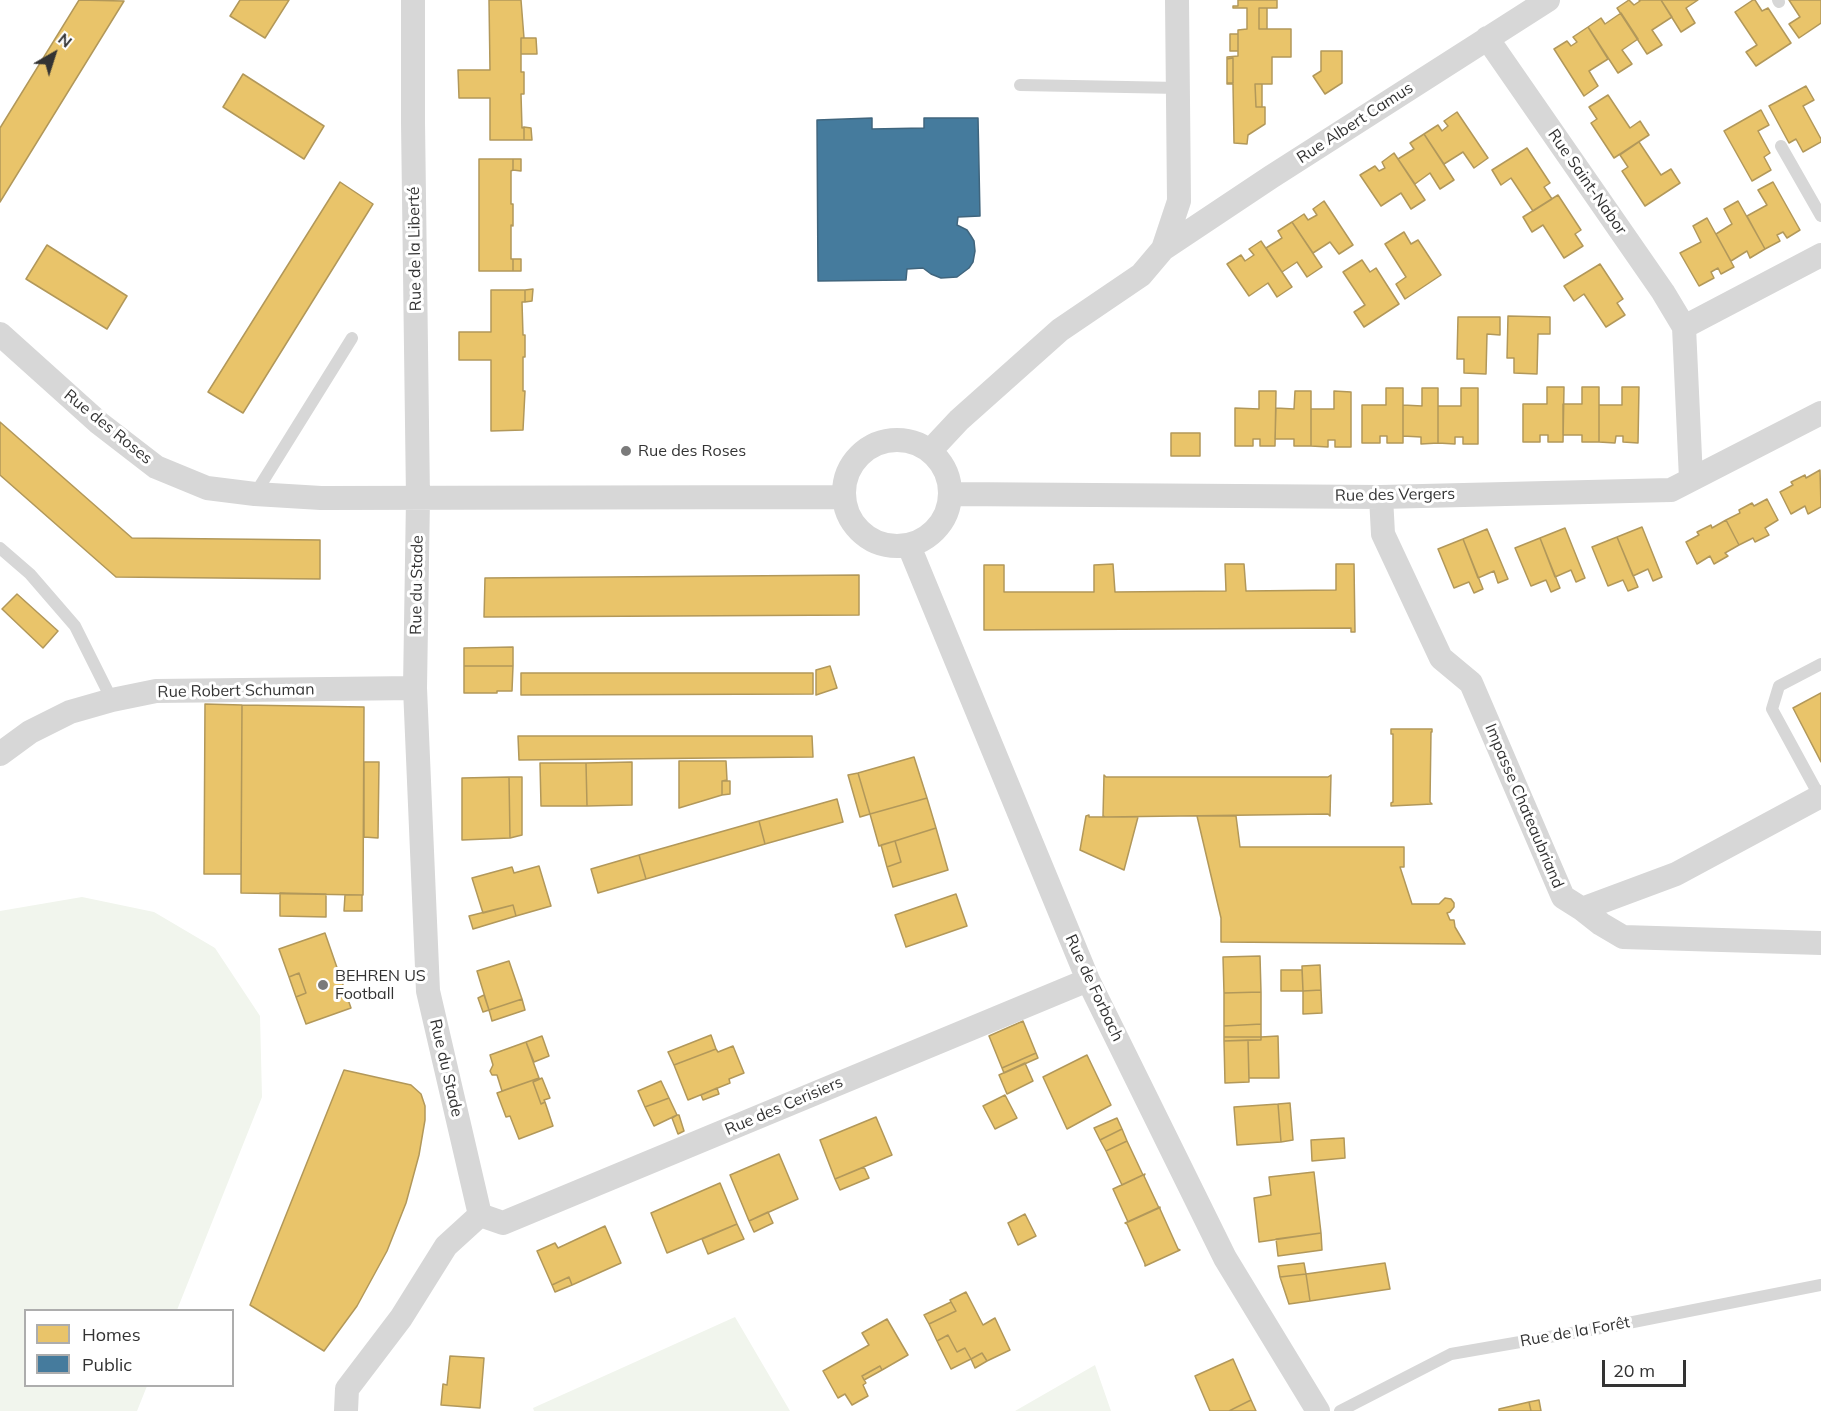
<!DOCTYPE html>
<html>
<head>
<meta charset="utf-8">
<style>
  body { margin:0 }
  #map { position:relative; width:1821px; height:1411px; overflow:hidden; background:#fff; font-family:Mulish,sans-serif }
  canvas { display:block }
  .legend { position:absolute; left:24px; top:1309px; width:210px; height:78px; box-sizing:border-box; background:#fff; border:2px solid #adadad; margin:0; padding:8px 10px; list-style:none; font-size:18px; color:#333 }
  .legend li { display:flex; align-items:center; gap:12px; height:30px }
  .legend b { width:30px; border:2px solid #adadad }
  .north { position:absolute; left:24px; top:24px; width:60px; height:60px; -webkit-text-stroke:4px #fff; paint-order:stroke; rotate:39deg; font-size:16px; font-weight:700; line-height:24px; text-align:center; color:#333 }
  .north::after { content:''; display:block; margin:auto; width:21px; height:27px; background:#333; clip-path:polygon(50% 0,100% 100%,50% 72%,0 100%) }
  .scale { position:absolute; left:1602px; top:1360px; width:84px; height:27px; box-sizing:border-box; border:3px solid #333; border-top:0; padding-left:8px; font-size:18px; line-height:21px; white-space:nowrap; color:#333; -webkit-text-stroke:4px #fff; paint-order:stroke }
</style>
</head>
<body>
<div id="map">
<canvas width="1821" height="1411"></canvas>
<ul class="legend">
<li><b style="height:16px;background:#e9c46a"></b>Homes</li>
<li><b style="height:16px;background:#457b9d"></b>Public</li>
</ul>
<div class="north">N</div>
<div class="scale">20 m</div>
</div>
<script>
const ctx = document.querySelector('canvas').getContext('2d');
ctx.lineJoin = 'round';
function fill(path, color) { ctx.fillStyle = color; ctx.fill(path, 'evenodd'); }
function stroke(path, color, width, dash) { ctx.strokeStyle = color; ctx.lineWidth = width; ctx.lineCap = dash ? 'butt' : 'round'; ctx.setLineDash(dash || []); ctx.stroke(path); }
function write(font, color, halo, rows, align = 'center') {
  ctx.font = font + ' Mulish,sans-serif'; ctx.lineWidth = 6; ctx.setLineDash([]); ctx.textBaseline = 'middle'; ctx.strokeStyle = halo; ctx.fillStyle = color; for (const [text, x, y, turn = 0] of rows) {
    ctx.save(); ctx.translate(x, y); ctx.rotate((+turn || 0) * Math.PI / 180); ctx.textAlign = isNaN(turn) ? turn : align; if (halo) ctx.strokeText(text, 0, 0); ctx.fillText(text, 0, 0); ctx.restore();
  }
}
const green = new Path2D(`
  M82,897L154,912L215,948L260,1016L262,1097L177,1310H26V1386H147L137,1411H0V911Z
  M735,1317L790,1411H534L533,1408Z
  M1095,1365L1111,1411H1015Z`);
const homes = new Path2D(`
  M79,0L124,1L0,202V128Z
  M240,0H289L265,38L230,16Z
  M489,0H521L524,38H521V72H524V94H521L522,128L524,127V140H490V98H459L458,70H490Z
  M1238,0H1277V8H1259V29H1291V57H1272V84H1255L1256,107H1265V124L1248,135L1247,144L1234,143L1233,84H1227V83H1233V58L1227,59V57L1238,56V30L1247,29V8H1233V6H1238Z
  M1629,0L1634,5L1640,1L1639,0H1661L1672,17L1652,30L1662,45L1647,54L1617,8Z
  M1661,0H1698L1686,8L1695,23L1681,32Z
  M1753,0H1755L1762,11L1768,8L1791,43L1756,66L1746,52L1757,45L1735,12Z
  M1789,0H1821V23L1799,38L1789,24L1800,17Z
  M1259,8H1267V29H1259Z
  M1621,13L1638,39L1622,50L1632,64L1618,73L1588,27L1601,18L1605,24Z
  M1588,27L1608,59L1589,71L1598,86L1584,96L1554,49L1567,41L1571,46L1577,42L1573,37Z
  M1230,34H1238V51H1230Z
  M521,38H536L537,54H521Z
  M1321,51H1342V83L1325,94L1313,76L1321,71Z
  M1233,58V83H1227V59Z
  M243,74L324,126L304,159L223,107Z
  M1255,84H1262V107H1256Z
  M1806,86L1814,100L1803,106L1821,139V142L1803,152L1796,139L1789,143L1769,106Z
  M1608,95L1630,128L1640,121L1649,135L1614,158L1591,123L1597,119L1589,107Z
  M1761,110L1769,125L1758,131L1770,153L1764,157L1771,170L1752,181L1724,131Z
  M1457,112L1488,158L1474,168L1463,152L1444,164L1424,134L1438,125L1442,131L1448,126L1444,121Z
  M524,127L531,128L532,140H524Z
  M1424,134L1454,180L1440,189L1430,173L1415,184L1398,159L1414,149L1410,143Z
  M1639,142L1661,175L1671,169L1680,183L1645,206L1622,171L1628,167L1620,155Z
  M1527,148L1550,183L1544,187L1552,199L1533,211L1511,178L1501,185L1492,170Z
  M1394,153L1425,200L1411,209L1401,193L1381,206L1360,175L1375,166L1379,171L1385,168L1382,162Z
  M479,159H513V170L511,171V204H513V226L511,225V259H513V271H479Z
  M513,159H521V171L513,170Z
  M340,182L373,204L243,413L208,392Z
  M1773,182L1800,230L1787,238L1783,232L1777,235L1780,241L1765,249L1747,216L1767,205L1758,190Z
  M1558,195L1581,230L1575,234L1583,246L1564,258L1543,225L1532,232L1523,217Z
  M1324,201L1353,245L1339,254L1330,242L1313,253L1292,222L1304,214L1308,220L1317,215L1313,209Z
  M1738,201L1765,249L1750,258L1747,251L1731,261L1716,234L1732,224L1724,209Z
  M1707,218L1734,267L1721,274L1718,268L1711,272L1714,278L1699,286L1680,253L1701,242L1693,226Z
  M1292,222L1322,267L1307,277L1297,262L1282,272L1266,248L1282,238L1278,231Z
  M1404,232L1411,244L1418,240L1441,275L1405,299L1396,284L1406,277L1385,244Z
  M1261,241L1292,287L1277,297L1268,283L1249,296L1227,264L1241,255L1245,261L1254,255L1249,249Z
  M47,245L127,296L107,329L26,279Z
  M513,259H521V271H513Z
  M1362,260L1370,272L1376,268L1399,304L1364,327L1354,312L1365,305L1343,272Z
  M1600,264L1623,299L1617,303L1625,315L1606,327L1584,294L1574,301L1564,286Z
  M533,289L532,301L525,302V290Z
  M491,290H525V302H522L523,335H525V357H523V391H525L523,430L491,431V360H459V332H491Z
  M1508,316L1550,317V334H1538L1537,374L1514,373V358H1507Z
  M1458,317H1500V335L1487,334L1486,374L1464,373V359H1457Z
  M1547,387H1564L1563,442H1548V435H1540V442H1523V404H1547Z
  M1582,387H1599V442H1582V435H1563V404H1582Z
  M1622,387H1639L1638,443L1623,442V436H1616L1615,443L1599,442V405H1622Z
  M1386,388H1403V443H1387V436H1380V443H1362V405H1386Z
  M1422,388H1438V443L1421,444V437L1403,436V405L1422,406Z
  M1461,388H1478V444H1463V437H1455V444L1438,443V406H1461Z
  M1259,391H1276L1275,446H1260V439H1253V446H1235V408L1259,409Z
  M1295,391H1311V446H1294V439H1275L1276,408L1294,409Z
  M1334,391L1351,392V447H1335V440H1328V447L1311,446V409H1334Z
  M0,422L132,538L320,540V579L116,577L0,475Z
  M1171,433H1200V456H1171Z
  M1820,470L1821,507L1808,514L1805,506L1791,514L1780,492L1793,485L1791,482L1805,475L1806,478Z
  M1767,499L1778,520L1765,528L1769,535L1755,542L1753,538L1739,545L1726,520L1740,513L1739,510L1752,503L1754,506Z
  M1726,520L1739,545L1725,553L1728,556L1714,564L1710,556L1697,564L1686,542L1699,535L1697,532L1711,525L1712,528Z
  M1642,527L1662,577L1653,581L1648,569L1633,576L1617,537Z
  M1565,528L1585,578L1576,582L1571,570L1555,577L1540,538Z
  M1487,529L1508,579L1498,583L1494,571L1478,578L1463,539Z
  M1617,537L1638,587L1628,591L1623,580L1608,586L1592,547Z
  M1540,538L1560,588L1551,592L1546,580L1531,586L1515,548Z
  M1463,539L1483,589L1474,593L1469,582L1454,588L1438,549Z
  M1113,564L1115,592L1226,591L1225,564H1244L1246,591L1336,590V564H1354L1355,632H1351V628L984,630V565H1004V592H1094V565Z
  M859,575V615L484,617L485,578Z
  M17,594L58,631L43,648L2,609Z
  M513,647V666H464V648Z
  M464,666H513L512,691H497V693H464Z
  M830,666L837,688L816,695V670Z
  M521,673H813V694L521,695Z
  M1821,693V762L1793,708Z
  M205,704L242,705L241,874H204Z
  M242,705L364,707L363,895L241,893Z
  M1391,729H1432V732H1431L1430,802L1432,804L1391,806V803L1393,802V734H1391Z
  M518,736H812L813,757L519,760Z
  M914,757L927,798L870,814L858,773Z
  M679,761H726L727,780L722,781V795L679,808Z
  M364,762H379L378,838L364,837Z
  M632,762V805L587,806L586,763Z
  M540,763H586L587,806H541Z
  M858,773L870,814L860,817L848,775Z
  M1104,775L1106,777H1328L1331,775L1330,816L1328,814L1105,817L1103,816Z
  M509,777L510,838L462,840V778Z
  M509,777H522V835L510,838Z
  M722,781H730V794L722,795Z
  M927,798L936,828L879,846L870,814Z
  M837,799L843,822L765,844L759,821Z
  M1089,815V817H1138L1124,870L1080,850L1086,816Z
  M1197,816H1236L1240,847H1404V867H1400L1412,904H1439L1445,898L1451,899L1454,903V907L1450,912L1447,913L1450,920H1454L1455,927L1465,944L1221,942V918Z
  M759,821L765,844L646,879L639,855Z
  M936,828L948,870L893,887L887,867L901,862L895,841Z
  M895,841L901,862L887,867L881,845Z
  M639,855L646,879L598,893L591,869Z
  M539,866L551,906L516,916L513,905L483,913L472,878L512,867L514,873Z
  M280,893L326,894V917L280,916Z
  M956,894L967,926L906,947L895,915Z
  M345,895H362V911H344Z
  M513,905L516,916L473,929L469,916Z
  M325,933L351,1008L306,1024L296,997L306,993L299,973L289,977L279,949Z
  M1260,956L1261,992L1224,993L1223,957Z
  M509,961L522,999L489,1010L477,971Z
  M1320,965L1321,990L1303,991L1302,966Z
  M1281,970H1302L1303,991H1281Z
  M299,973L306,993L296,997L289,977Z
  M1321,990L1322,1013L1303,1014V991Z
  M1261,992V1024L1224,1026V993Z
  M484,995L489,1010L483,1012L478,998Z
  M522,999L525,1010L492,1021L489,1010Z
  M1023,1021L1036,1053L1002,1068L989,1036Z
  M1261,1024V1037H1224V1026Z
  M711,1035L716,1049L674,1065L668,1052Z
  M542,1036L549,1056L534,1062L526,1042Z
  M1278,1036L1279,1078H1249L1248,1040H1261V1037Z
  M1224,1037H1261V1040L1224,1041Z
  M1248,1040L1249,1082L1225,1083L1224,1041Z
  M526,1042L539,1078L502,1091L497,1075H492L490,1071L493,1065L490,1055Z
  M733,1046L744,1073L729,1079L730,1083L688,1100L674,1065L716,1049L718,1052Z
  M1036,1053L1038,1058L1004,1073L1002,1068Z
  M1087,1055L1111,1105L1067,1129L1043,1077Z
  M1025,1063L1033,1081L1007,1094L999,1075Z
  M344,1070L411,1085L421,1094L425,1106V1120L419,1155L406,1203L387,1251L357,1306L324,1351L250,1305Z
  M539,1078L540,1079L533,1082L541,1104L545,1102L553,1126L519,1139L510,1116L506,1117L497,1093Z
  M542,1078L550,1098L544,1100L545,1102L541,1104L533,1082Z
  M661,1081L669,1098L645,1107L638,1091Z
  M717,1088L719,1094L703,1100L701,1095Z
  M1005,1095L1017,1118L995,1129L983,1106Z
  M669,1098L677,1115L654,1126L645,1107Z
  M1290,1103L1293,1140L1281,1142L1278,1104Z
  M1278,1104L1281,1142L1237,1145L1234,1107Z
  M677,1115H679L684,1131L678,1134L672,1118Z
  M876,1117L892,1155L835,1179L820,1140Z
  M1117,1118L1122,1129L1100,1140L1094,1128Z
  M1122,1129L1127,1141L1106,1151L1100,1140Z
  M1344,1138L1345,1158L1312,1161L1311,1140Z
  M1127,1141L1143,1175L1122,1185L1106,1151Z
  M779,1154L798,1199L749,1221L730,1175Z
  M864,1167L869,1178L840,1190L835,1179Z
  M1314,1172L1321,1233L1259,1242L1254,1198L1271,1195L1269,1177Z
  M1145,1174L1144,1176L1159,1208L1128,1222L1113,1189Z
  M720,1183L737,1224L667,1253L651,1213Z
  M1160,1207V1209L1178,1249L1180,1250L1145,1266V1264L1127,1224L1125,1223Z
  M768,1212L773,1223L754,1232L749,1221Z
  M1025,1214L1036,1236L1018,1245L1008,1223Z
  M737,1224L744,1239L708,1254L702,1239Z
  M605,1226L621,1263L572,1285L569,1277L552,1285L537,1251L555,1243L558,1248Z
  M1321,1233L1322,1250L1278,1256L1276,1239Z
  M1304,1263L1306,1274L1280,1277L1278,1266Z
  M1385,1263L1390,1289L1310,1301L1306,1274Z
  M1306,1274L1310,1301L1289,1304L1280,1277Z
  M569,1277L572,1285L555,1292L552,1285Z
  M966,1292L983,1325L995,1318L1010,1350L987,1361L982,1353L971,1359L965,1348L957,1352L948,1335L937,1341L929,1324L956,1311L950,1300Z
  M951,1302L956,1311L929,1324L924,1315Z
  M887,1319L908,1355L882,1370L880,1366L862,1376L866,1383L863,1385L868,1396L852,1405L845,1394L838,1398L823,1371L869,1345L862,1333Z
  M948,1335L957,1352L965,1348L971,1359L951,1369L937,1341Z
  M982,1353L987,1361L975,1368L971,1359Z
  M450,1356L484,1358L480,1408L441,1405L443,1384L447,1385Z
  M1233,1359L1251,1400L1229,1411H1210L1195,1376Z
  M880,1366L882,1370L864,1380L862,1376Z
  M1251,1400L1256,1411H1229Z
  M1539,1400L1541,1411H1531L1529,1402Z
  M1529,1402L1531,1411H1499V1409Z`);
const public = new Path2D(`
  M872,118V129L924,128V118H978L980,216L958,217L957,225L967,230L971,236L974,241L975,251L973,262L969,268L957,277L941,278L931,274L923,268L907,269L906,280L818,281L817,120Z`);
const lane = new Path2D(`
  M1778,0L1779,2
  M1020,85L1179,88
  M1781,146L1821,216
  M255,494L352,338
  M0,548L30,574L75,626L112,700
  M1821,664L1779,686L1772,709L1821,799
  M1340,1411L1451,1354L1618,1325L1821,1285`);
const street = new Path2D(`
  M1487,38L1663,292L1684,327L1691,479
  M1163,249L1271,177L1548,0
  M1684,327L1821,255
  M0,334L99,423L156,467L207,488L255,494L321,498L844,497
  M844 493a53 53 0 1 1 106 0a53 53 0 1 1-106 0Z
  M930,451L959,420L1060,330L1141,275L1163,249L1179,201L1177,0
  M951,494L1381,497L1671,490L1821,413
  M1381,497L1383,534L1441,658L1471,683L1563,897L1582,909L1676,874L1819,797
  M909,546L1088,980L1225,1258L1318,1411
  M0,754L30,732L70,712L112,700L156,691L415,688
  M1582,909L1601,924L1623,937L1821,943
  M480,1215L503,1223L1088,980
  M346,1411L347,1389L401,1318L446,1246L480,1215L428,991L415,688L418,498L413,122V0`);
const markers = [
  [626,451,6,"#7a7a7a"],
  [323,985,6,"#7a7a7a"]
];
const streetNames = [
  ["Rue Albert Camus",1355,123,-33],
  ["Rue Saint-Nabor",1587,182,55],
  ["Rue de la Liberté",415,249,-91],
  ["Rue des Roses",108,427,39],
  ["Rue des Vergers",1395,495,-1],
  ["Rue du Stade",417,585,-89],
  ["Rue Robert Schuman",236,691,-1],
  ["Impasse Chateaubriand",1524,806,67],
  ["Rue de Forbach",1094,988,65],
  ["Rue du Stade",446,1068,77],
  ["Rue des Cerisiers",784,1106,-23],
  ["Rue de la Forêt",1575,1332,-10]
];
const poiNames = [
  ["Rue des Roses",638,451],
  ["BEHREN US",335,976],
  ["Football",335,994]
];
fill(green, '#f1f5ed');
fill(homes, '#e9c46a');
stroke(homes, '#b2985a', 1.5);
fill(public, '#457b9d');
stroke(public, '#40657d', 1.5);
stroke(lane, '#d7d7d7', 12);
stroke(street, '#d7d7d7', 24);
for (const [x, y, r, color] of markers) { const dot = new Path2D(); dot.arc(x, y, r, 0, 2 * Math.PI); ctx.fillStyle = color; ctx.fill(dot); stroke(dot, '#fff', 2); }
write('16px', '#333', '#fff', streetNames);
write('16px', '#333', '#fff', poiNames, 'left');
</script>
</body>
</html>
